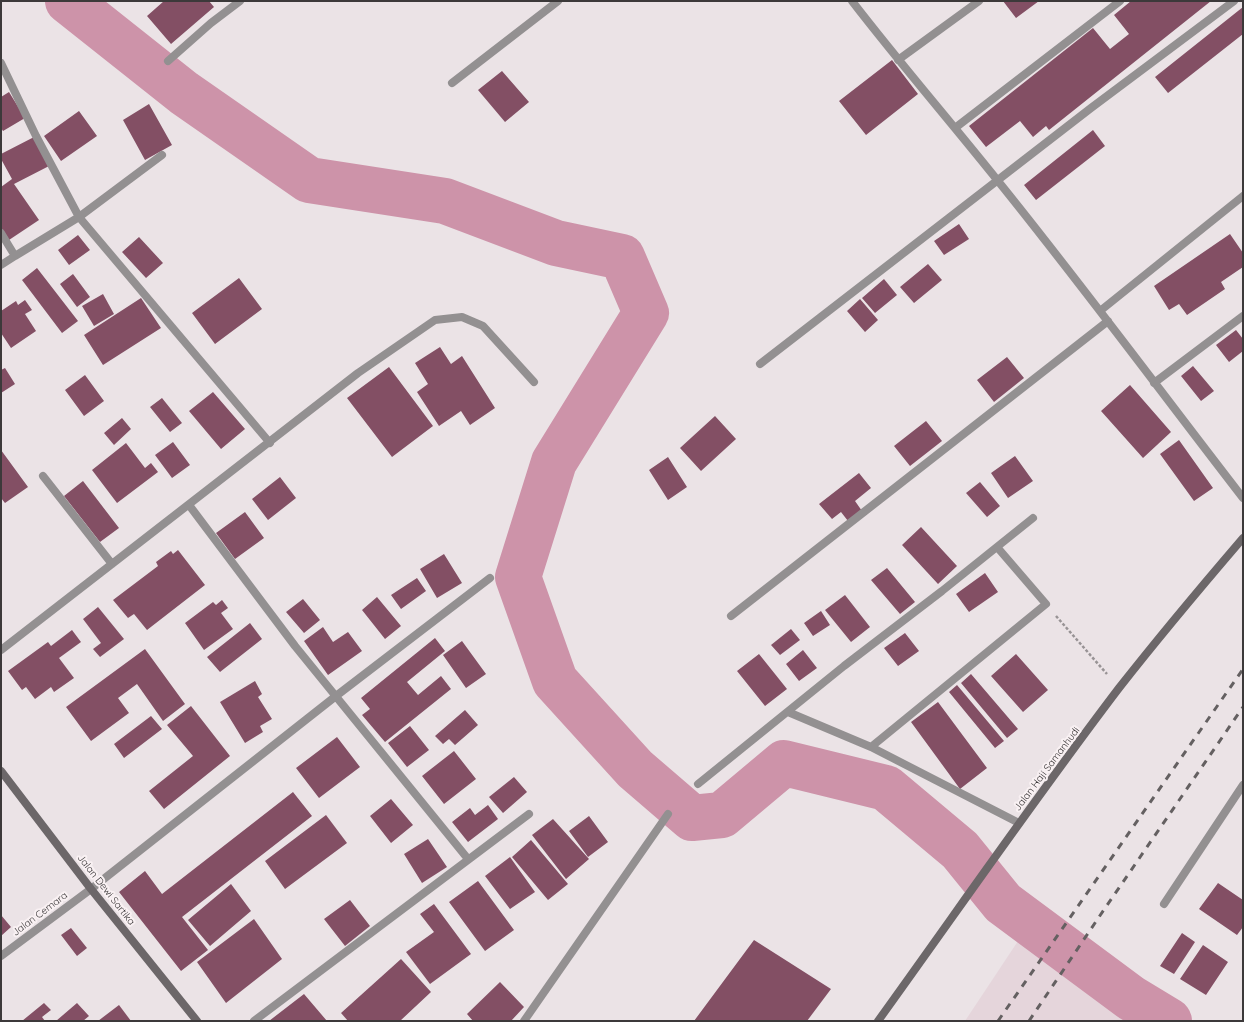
<!DOCTYPE html>
<html>
<head>
<meta charset="utf-8">
<style>
  body { margin:0 }
  #map { position:relative; width:1244px; height:1022px; overflow:hidden; background:#ebe3e6; font-family:Quicksand,sans-serif }
  canvas { display:block }
  .frame { position:absolute; inset:0; border:2px solid #3c393a; pointer-events:none }
</style>
</head>
<body>
<div id="map">
<canvas width="1244" height="1022"></canvas>
<div class="frame"></div>
</div>
<script>
const ctx = document.querySelector('canvas').getContext('2d');
ctx.lineJoin = 'round';
function fill(path, color) { ctx.fillStyle = color; ctx.fill(path, 'evenodd'); }
function stroke(path, color, width, dash) { ctx.strokeStyle = color; ctx.lineWidth = width; ctx.lineCap = dash ? 'butt' : 'round'; ctx.setLineDash(dash || []); ctx.stroke(path); }
function write(font, color, halo, rows, align = 'center') {
  ctx.font = font + ' Quicksand,sans-serif'; ctx.lineWidth = 4; ctx.setLineDash([]); ctx.textBaseline = 'middle'; ctx.strokeStyle = halo; ctx.fillStyle = color; for (const [text, x, y, turn = 0] of rows) {
    ctx.save(); ctx.translate(x, y); ctx.rotate((+turn || 0) * Math.PI / 180); ctx.textAlign = isNaN(turn) ? turn : align; if (halo) ctx.strokeText(text, 0, 0); ctx.fillText(text, 0, 0); ctx.restore();
  }
}
const built = new Path2D(`
  M1024,932L1144,1021H965Z`);
const river = new Path2D(`
  M68,1L184,93L309,180L445,201L556,243L622,257L646,313L554,462L518,577L555,681L635,769L692,818L722,815L784,763L886,788L960,850L1003,903L1131,998L1169,1021`);
const building = new Path2D(`
  M164,1H209L214,7L171,44L147,16Z
  M1003,1H1039L1016,18Z
  M1131,1H1211L1049,130L1046,126L1033,137L1020,121L986,147L969,126L1093,28L1110,49L1129,34L1114,15Z
  M1243,7V34L1168,93L1155,77Z
  M892,60L918,94L866,135L839,101Z
  M502,71L529,102L505,122L478,90Z
  M9,92L25,118L3,131L1,128V97Z
  M149,104L172,145L145,160L123,120Z
  M79,111L97,136L61,161L44,136Z
  M1093,130L1105,146L1036,200L1024,185Z
  M36,136L51,165L14,184L39,220L9,240L1,229V187L12,179L1,159V154Z
  M959,224L969,239L944,255L934,241Z
  M1230,234L1243,253V267L1221,282L1225,289L1187,315L1179,304L1169,310L1154,286Z
  M78,235L90,250L69,265L58,250Z
  M139,237L163,263L146,278L122,252Z
  M928,264L942,280L914,303L900,287Z
  M37,268L78,321L62,333L22,280Z
  M73,274L90,297L77,307L60,284Z
  M239,278L262,309L215,344L192,313Z
  M884,279L897,295L875,313L862,298Z
  M103,294L114,314L94,326L82,306Z
  M141,298L161,328L103,365L84,335Z
  M860,299L878,320L865,332L847,311Z
  M25,300L32,310L25,314L36,331L11,348L1,333V311L16,301L18,305Z
  M1236,330L1243,339V351L1229,362L1216,345Z
  M440,347L451,364L462,356L495,408L470,425L461,411L439,426L417,392L428,384L415,363Z
  M1007,357L1024,378L994,402L977,380Z
  M1193,366L1214,391L1201,401L1181,376Z
  M389,367L433,426L392,457L347,398Z
  M5,368L15,384L1,393V370Z
  M85,375L104,401L84,416L65,390Z
  M1130,385L1171,432L1143,458L1101,411Z
  M213,392L245,429L221,449L189,411Z
  M162,398L182,423L170,432L150,407Z
  M715,416L736,439L701,471L680,448Z
  M122,418L131,429L114,445L104,433Z
  M926,421L942,441L910,466L894,446Z
  M1179,440L1213,488L1194,501L1160,454Z
  M173,442L190,465L172,478L155,455Z
  M126,443L145,468L151,463L158,472L117,503L92,470Z
  M1,450L28,487L5,503L1,498Z
  M1015,456L1033,481L1008,498L991,473Z
  M668,457L687,487L668,500L649,470Z
  M859,473L871,488L855,501L862,511L848,521L841,512L832,519L819,504Z
  M280,477L296,498L268,520L252,499Z
  M83,481L119,528L100,542L64,496Z
  M980,482L1000,506L987,517L966,493Z
  M245,512L264,538L235,559L216,533Z
  M921,527L957,566L938,584L902,545Z
  M178,550L205,585L147,630L134,614L128,618L113,600L158,566L156,562L171,551L173,554Z
  M444,554L462,583L437,598L420,569Z
  M887,568L915,602L900,614L871,580Z
  M985,573L998,592L969,612L956,594Z
  M417,578L426,591L401,609L391,595Z
  M845,595L870,627L851,642L825,610Z
  M377,597L401,626L385,639L362,610Z
  M303,599L320,620L304,633L286,612Z
  M222,600L228,608L221,613L233,629L204,650L185,623L213,602L216,605Z
  M98,607L124,639L100,657L93,649L101,643L83,619Z
  M821,611L830,625L813,636L804,623Z
  M250,623L262,639L220,672L207,657Z
  M323,627L333,642L348,632L362,651L328,675L304,641Z
  M791,629L800,640L780,655L771,645Z
  M72,630L81,642L59,658L74,678L54,692L51,687L35,699L26,687L22,690L8,671L48,642L51,646Z
  M905,633L919,651L898,666L884,648Z
  M435,638L445,651L407,682L418,695L441,676L451,689L385,742L362,715L370,709L361,698Z
  M462,641L486,674L466,688L443,655Z
  M145,649L185,704L163,721L137,684L118,698L129,713L91,741L66,707Z
  M803,650L817,668L799,681L786,664Z
  M759,654L787,689L765,706L737,671Z
  M1016,654L1048,690L1023,712L991,676Z
  M971,674L1018,729L1007,738L961,683Z
  M255,681L262,694L258,697L272,719L260,726L263,732L245,743L220,702Z
  M957,685L1004,741L995,748L949,692Z
  M938,702L987,768L960,789L911,722Z
  M191,706L230,756L164,809L149,791L193,756L167,725Z
  M465,710L478,725L455,745L449,739L443,744L435,736Z
  M151,716L162,729L124,758L114,744Z
  M410,726L429,750L407,767L388,743Z
  M337,737L360,767L319,798L296,768Z
  M454,751L476,779L444,804L422,776Z
  M514,777L527,792L503,813L489,797Z
  M293,792L312,816L182,917L208,950L181,971L119,892L145,871L162,894Z
  M391,799L413,825L391,843L370,816Z
  M488,805L498,819L468,842L452,822L470,808L475,815Z
  M326,815L347,843L285,889L265,861Z
  M589,816L608,842L588,857L569,831Z
  M553,819L589,859L566,879L532,835Z
  M428,839L447,867L422,883L404,854Z
  M531,840L568,884L548,900L512,857Z
  M510,857L535,892L510,909L485,876Z
  M478,881L514,930L485,951L449,902Z
  M1218,883L1243,900V927L1237,935L1199,909Z
  M231,884L251,911L210,946L188,920Z
  M350,900L370,926L345,946L324,919Z
  M434,904L471,954L430,984L406,952L434,932L420,914Z
  M1,915L11,927L1,936Z
  M254,919L282,959L226,1003L197,962Z
  M71,928L87,948L77,956L61,935Z
  M1182,933L1195,942L1174,974L1160,966Z
  M754,940L831,989L807,1021H694Z
  M1203,945L1228,962L1206,995L1180,979Z
  M401,959L431,992L400,1021H348L341,1013Z
  M500,982L524,1007L511,1021H473L467,1014Z
  M304,994L327,1021H269Z
  M44,1003L51,1010L42,1017L45,1021H22Z
  M77,1003L89,1016L83,1021H56Z
  M119,1005L131,1021H98Z`);
const path = new Path2D(`
  M1056,616L1107,674`);
const minor = new Path2D(`
  M852,1C899,62 950,121 998,181C1082,285 1161,392 1243,498
  M898,60L979,1
  M168,61L211,23L240,1
  M1,63L36,136L79,217L270,443
  M452,83L558,1
  M955,128L1120,1
  M1,233L15,256L79,217L162,155
  M1,265L15,256
  M1100,311L1243,196
  M760,364L1091,108L1234,1
  M1154,383L1243,316
  M43,476L112,564
  M189,505L295,646L468,859
  M731,616L1108,321
  M1,650L358,373L435,320L462,317L483,326L534,382
  M788,712L871,747L1019,823
  M871,747L1046,604L997,547
  M698,784L844,666L942,591L1033,518
  M1164,904L1243,785
  M1,956L91,889L336,696L490,578
  M254,1021L529,814
  M524,1021L668,814`);
const secondary = new Path2D(`
  M1,771L91,889L197,1021
  M878,1021C958,910 1036,797 1119,688C1159,637 1201,587 1243,538`);
const rail = new Path2D(`
  M998,1021L1243,669
  M1029,1021L1099,917L1243,707`);
const streetNames = [
  ["Jalan Haji Samanhudi",1047,769,-53],
  ["Jalan Dewi Sartika",106,890,52],
  ["Jalan Cemara",40,914,-37]
];
fill(built, '#e5d5db');
stroke(river, '#cd93a9', 46);
fill(building, '#834f64');
stroke(path, '#989395', 2.5, [3, 2]);
stroke(minor, '#939091', 8);
stroke(secondary, '#6c6769', 8);
stroke(rail, '#646061', 3, [7, 7]);
write('10px', '#3c393a', '#f9f1f3', streetNames);
</script>
</body>
</html>
